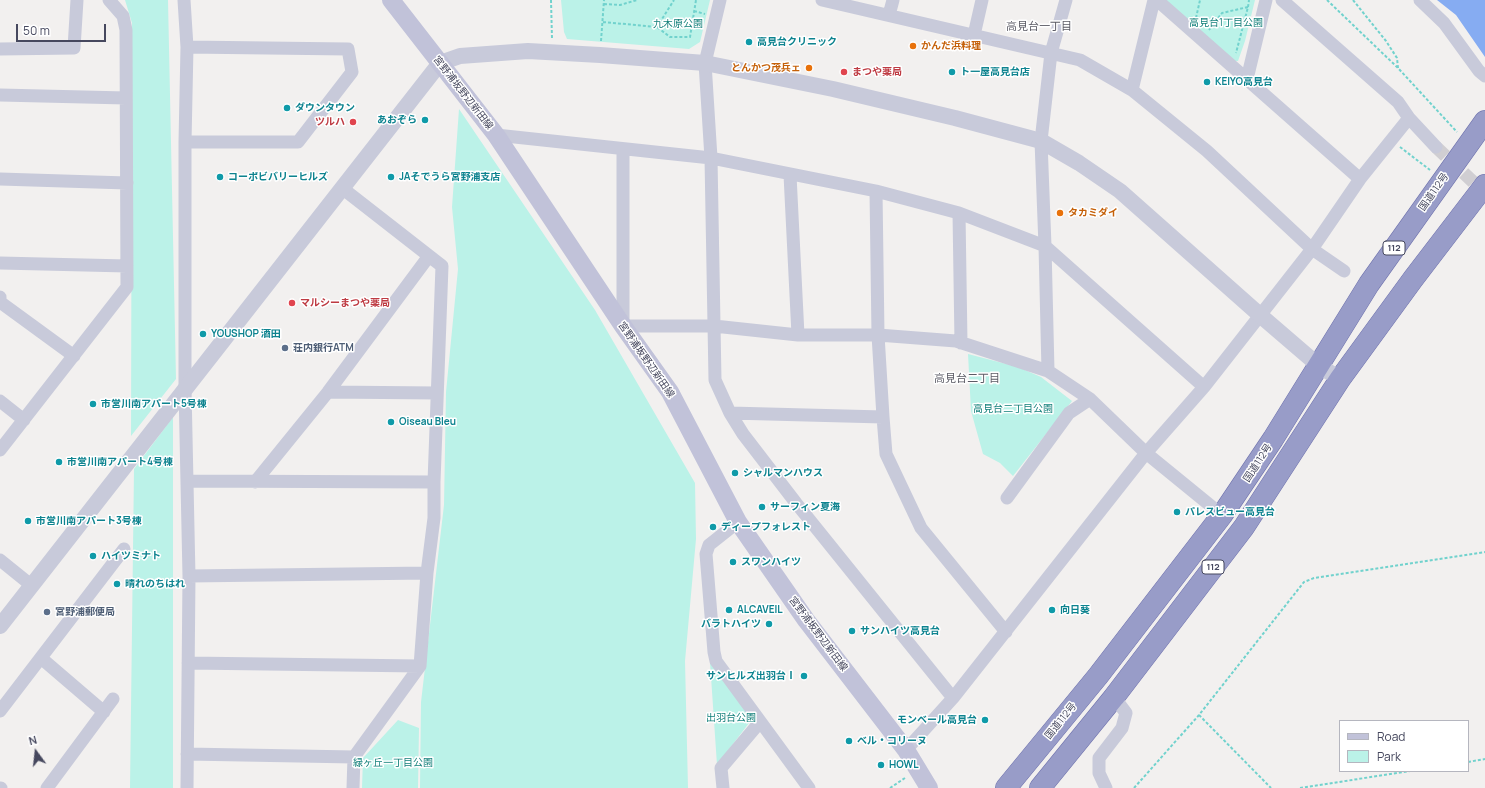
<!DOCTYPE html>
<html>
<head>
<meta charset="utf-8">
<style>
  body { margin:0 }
  #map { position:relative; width:1485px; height:788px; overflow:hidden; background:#f2f0ef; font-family:Manrope,sans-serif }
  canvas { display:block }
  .legend { position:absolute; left:1339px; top:720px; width:130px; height:52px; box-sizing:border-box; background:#fff; border:1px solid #b5b6bf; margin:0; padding:5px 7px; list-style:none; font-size:12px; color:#46485e }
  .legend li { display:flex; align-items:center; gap:8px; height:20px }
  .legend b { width:20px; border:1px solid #b5b6bf }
  .north { position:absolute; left:16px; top:732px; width:40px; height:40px; -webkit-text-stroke:3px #fff; paint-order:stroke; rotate:345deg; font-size:11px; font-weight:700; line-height:16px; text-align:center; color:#46485e }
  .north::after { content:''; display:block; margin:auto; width:14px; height:18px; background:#46485e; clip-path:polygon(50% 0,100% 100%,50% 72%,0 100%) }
  .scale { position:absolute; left:16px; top:24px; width:90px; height:18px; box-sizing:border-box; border:2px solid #46485e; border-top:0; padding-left:5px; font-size:12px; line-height:14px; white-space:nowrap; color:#46485e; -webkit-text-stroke:3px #fff; paint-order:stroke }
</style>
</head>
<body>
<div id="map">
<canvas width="1485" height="788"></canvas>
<ul class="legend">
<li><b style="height:5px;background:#c1c2d9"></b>Road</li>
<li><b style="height:11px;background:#bbf2e8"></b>Park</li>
</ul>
<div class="north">N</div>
<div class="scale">50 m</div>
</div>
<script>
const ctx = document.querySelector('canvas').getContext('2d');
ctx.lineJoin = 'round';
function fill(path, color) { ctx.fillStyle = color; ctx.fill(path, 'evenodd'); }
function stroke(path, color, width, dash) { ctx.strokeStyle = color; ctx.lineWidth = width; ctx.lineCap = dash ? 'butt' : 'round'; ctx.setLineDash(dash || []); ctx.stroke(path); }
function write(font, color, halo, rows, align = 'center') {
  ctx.font = font + ' Manrope,"Noto Sans JP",sans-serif'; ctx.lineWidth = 3; ctx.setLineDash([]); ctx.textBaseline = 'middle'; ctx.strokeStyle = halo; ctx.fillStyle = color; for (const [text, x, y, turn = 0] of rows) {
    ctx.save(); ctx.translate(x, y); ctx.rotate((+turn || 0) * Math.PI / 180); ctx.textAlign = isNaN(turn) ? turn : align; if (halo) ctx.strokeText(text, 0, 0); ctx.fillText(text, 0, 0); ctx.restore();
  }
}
const green = new Path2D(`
  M125,0H168L176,379L131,436L132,23Z
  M561,0H710L700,42L689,49L567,39L564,32Z
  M1165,0H1255L1245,41L1238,61H1235Z
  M459,109L595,310L695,483L696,539L685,661L688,788H420L421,702L444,505L446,392L458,269L452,207Z
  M968,354L1018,367L1041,377L1072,401L1013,476L1000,463L983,454L971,411Z
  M173,417V788H130L134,469Z
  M710,662L747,712L749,723L717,765Z
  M398,720L419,728L418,788H362L363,758Z`);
const water = new Path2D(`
  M1437,0H1485V57L1456,15Z`);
const minorTunnel = new Path2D(`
  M1436,147L1485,193`);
const path = new Path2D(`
  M551,0L552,39
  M1327,0L1398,68L1457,132
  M1353,0L1386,41L1397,58L1398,68
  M604,4L620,5L637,0
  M1248,7L1249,0
  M694,11L705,14
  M1196,18L1200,0
  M603,22L657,27L670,37H690L696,0
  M657,27L674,0
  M1209,30L1222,13L1248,7L1236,53
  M601,41L604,0
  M1400,147L1430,170
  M1199,715L1271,788
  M1468,762L1485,759
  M890,788L905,778
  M1134,788L1199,715L1304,582L1314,578L1485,552
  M1300,788L1410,771`);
const minor = new Path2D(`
  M184,0L187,47L185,142V389L189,576L187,788
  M720,0L705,63L711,158L715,380L730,413L743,434L796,503L953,698
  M822,0L1080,60L1132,90L1207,151L1312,249L1344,271
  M1157,0L1360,179
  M1282,0L1398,102L1409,118L1436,147
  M1420,0L1444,23L1479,71L1485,76
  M889,15L893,0
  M974,35L982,0
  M0,49L74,48L77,0
  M1247,79L1266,0
  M1132,90L1154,0
  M0,95L126,98
  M496,135L711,158L876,191L959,213L1045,246L1204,387
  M185,142H298L352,72L348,49L187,47
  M623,149V326H714L798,335H878L956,341L1048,371L1090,399L1146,453L1222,515
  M790,175L798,335
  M0,179L127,183
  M342,188L442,266L434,482V518L427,573L420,666L354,757L353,788
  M876,191L878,335L883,417L886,454L921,528L1006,632
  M959,213L961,343
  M0,263L127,266
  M0,297V302L74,356
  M1048,371L1045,246L1041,141L1051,53L1066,0
  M328,392L437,393
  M0,401L24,420
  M730,413L883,417
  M0,450L127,287L126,30L123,16L109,0
  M187,481L434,482
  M255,482L328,392L429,256
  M1007,498L1069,413L1090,399
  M738,522L709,545L706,554L714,652L716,661L809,788
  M0,560L31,585
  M189,576L427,573
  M41,658L104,712
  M188,663L420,666
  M0,711L124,549
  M906,750L953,698L1146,453L1204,387L1312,249L1360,179L1409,118
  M187,754L354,757
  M0,788H1
  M47,788L113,699
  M723,788L721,768L760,722
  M1106,788L1099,773V758L1122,728L1126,713L1114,697`);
const tertiary = new Path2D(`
  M0,626L440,63L460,56L528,51L600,55L705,63L833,89L955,118L1041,141L1079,163L1120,191L1261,316L1318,365L1340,379`);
const secondary = new Path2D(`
  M391,0L496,135L623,326L670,392L738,522L806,620L906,750L929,788`);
const trunk = new Path2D(`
  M1006,788L1098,676L1222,515L1273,439L1369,284L1485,121
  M1040,788L1114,697L1244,527L1340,379L1413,279L1485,185`);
const markers = [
  [749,42,4,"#0f9aa8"],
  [913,46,4,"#e8710a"],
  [809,68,4,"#e8710a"],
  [844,72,4,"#e0444e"],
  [952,72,4,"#0f9aa8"],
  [1207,82,4,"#0f9aa8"],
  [287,108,4,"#0f9aa8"],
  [425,120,4,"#0f9aa8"],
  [353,122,4,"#e0444e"],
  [220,177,4,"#0f9aa8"],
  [391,177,4,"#0f9aa8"],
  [1060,213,4,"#e8710a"],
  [292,303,4,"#e0444e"],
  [203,334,4,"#0f9aa8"],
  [285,348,4,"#5c6f8a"],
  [93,404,4,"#0f9aa8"],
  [391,422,4,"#0f9aa8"],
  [59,462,4,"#0f9aa8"],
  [735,473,4,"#0f9aa8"],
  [762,507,4,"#0f9aa8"],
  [1177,512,4,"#0f9aa8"],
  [28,521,4,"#0f9aa8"],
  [713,527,4,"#0f9aa8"],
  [93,556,4,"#0f9aa8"],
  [733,562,4,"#0f9aa8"],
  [117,584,4,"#0f9aa8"],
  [729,610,4,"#0f9aa8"],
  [1052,610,4,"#0f9aa8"],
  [47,612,4,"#5c6f8a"],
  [769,624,4,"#0f9aa8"],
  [852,631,4,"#0f9aa8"],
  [804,676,4,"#0f9aa8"],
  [985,720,4,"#0f9aa8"],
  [849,741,4,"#0f9aa8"],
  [881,765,4,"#0f9aa8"]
];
const shields = [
  [1394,248,22],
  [1213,567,22]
];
const shieldNames = [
  ["112",1394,248],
  ["112",1213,567]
];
const parkNames = [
  ["高見台1丁目公園",1226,23],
  ["九木原公園",678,24],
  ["高見台二丁目公園",1013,409],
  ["出羽台公園",731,718],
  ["緑ヶ丘一丁目公園",393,763]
];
const cultureNames = [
  ["高見台クリニック",757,42],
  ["ト一屋高見台店",960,72],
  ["KEIYO高見台",1215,82],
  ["ダウンタウン",295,108],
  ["あおぞら",417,120,"right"],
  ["コーポビバリーヒルズ",228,177],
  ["JAそでうら宮野浦支店",399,177],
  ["YOUSHOP 酒田",211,334],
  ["市営川南アパート5号棟",101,404],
  ["Oiseau Bleu",399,422],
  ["市営川南アパート4号棟",67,462],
  ["シャルマンハウス",743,473],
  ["サーフィン夏海",770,507],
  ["パレスビュー高見台",1185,512],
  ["市営川南アパート3号棟",36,521],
  ["ディープフォレスト",721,527],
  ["ハイツミナト",101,556],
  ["スワンハイツ",741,562],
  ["晴れのちはれ",125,584],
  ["ALCAVEIL",737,610],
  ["向日葵",1060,610],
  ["バラトハイツ",761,624,"right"],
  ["サンハイツ高見台",860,631],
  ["サンヒルズ出羽台Ⅰ",796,676,"right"],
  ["モンベール高見台",977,720,"right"],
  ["ベル・コリーヌ",857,741],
  ["HOWL",889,765]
];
const foodNames = [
  ["かんだ浜料理",921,46],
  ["とんかつ茂兵ェ",801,68,"right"],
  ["タカミダイ",1068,213]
];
const healthNames = [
  ["まつや薬局",852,72],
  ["ツルハ",345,122,"right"],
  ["マルシーまつや薬局",300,303]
];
const streetNames = [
  ["宮野浦坂野辺新田線",463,93,52],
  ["国道112号",1434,192,-55],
  ["宮野浦坂野辺新田線",646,360,55],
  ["国道112号",1258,463,-57],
  ["宮野浦坂野辺新田線",818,634,53],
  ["国道112号",1061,721,-51]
];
const serviceNames = [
  ["荘内銀行ATM",293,348],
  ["宮野浦郵便局",55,612]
];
const neighbourhoodNames = [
  ["高見台一丁目",1039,27],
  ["高見台二丁目",967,379]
];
fill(green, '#bbf2e8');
fill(water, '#86acf2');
stroke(minorTunnel, '#d0ced2', 13, [13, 6]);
stroke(trunk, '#6f72ad', 22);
stroke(path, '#71d2cd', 2, [3, 2]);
stroke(minor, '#c8cada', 13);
stroke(tertiary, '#c8cada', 16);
stroke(secondary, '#c1c2d9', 18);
stroke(trunk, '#989cc8', 21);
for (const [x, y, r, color] of markers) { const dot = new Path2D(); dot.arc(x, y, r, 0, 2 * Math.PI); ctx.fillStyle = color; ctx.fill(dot); stroke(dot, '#fff', 1.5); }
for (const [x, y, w] of shields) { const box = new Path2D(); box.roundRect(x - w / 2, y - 7, w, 14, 3); ctx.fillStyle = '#fff'; ctx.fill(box); stroke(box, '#46485e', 1); }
write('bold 9px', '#46485e', null, shieldNames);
write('10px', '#117f79', '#fff', parkNames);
write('bold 10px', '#0d838f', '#fff', cultureNames, 'left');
write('bold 10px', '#c56008', '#fff', foodNames, 'left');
write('bold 10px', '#be3a42', '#fff', healthNames, 'left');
write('10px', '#46485e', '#fff', streetNames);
write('bold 10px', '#4e5e75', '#fff', serviceNames, 'left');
write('11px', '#5b5b65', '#fff', neighbourhoodNames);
</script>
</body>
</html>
